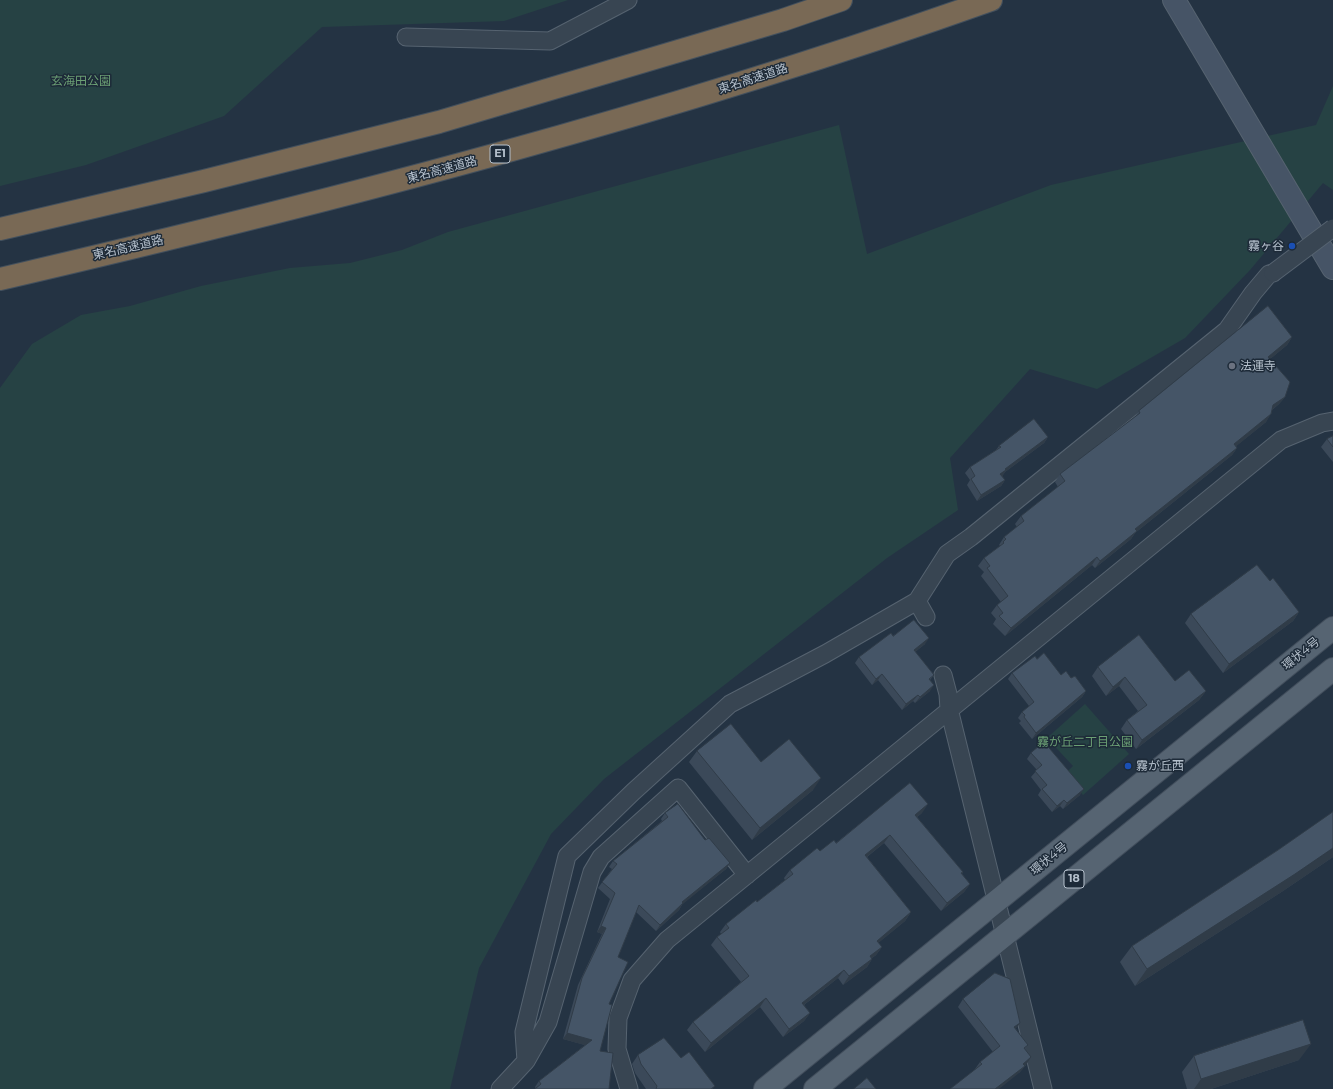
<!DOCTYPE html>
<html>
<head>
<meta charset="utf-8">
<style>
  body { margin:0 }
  canvas { display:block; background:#243343 }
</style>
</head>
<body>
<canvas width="1333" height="1089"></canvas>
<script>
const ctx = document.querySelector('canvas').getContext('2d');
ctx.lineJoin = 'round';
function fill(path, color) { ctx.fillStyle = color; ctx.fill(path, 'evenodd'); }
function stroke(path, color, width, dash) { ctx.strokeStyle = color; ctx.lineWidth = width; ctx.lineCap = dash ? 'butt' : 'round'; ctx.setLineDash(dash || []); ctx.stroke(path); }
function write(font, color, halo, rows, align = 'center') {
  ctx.font = font + ' Montserrat,"Noto Sans JP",sans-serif'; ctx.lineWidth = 3; ctx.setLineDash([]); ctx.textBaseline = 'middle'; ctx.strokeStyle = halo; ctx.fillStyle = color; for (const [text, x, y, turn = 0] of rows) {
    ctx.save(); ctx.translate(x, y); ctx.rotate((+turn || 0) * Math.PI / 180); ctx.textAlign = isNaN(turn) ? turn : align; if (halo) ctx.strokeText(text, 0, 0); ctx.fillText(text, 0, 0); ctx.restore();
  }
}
const green = new Path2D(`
  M0,0H568L504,21L322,27L224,116L86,165L0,186Z
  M1333,86V190L1323,183L1250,270L1185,338L1097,389L1030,369L950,458L958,510L887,558L604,779L551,834L479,968L450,1089H0V388L32,344L81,315L130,306L201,286L290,268L350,263L402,250L448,232L839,125L867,254L1051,185L1316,125Z
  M1085,704L1129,754L1083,795L1065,774L1073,766L1047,738Z`);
const street = new Path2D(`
  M406,37L550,41L628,0
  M917,601L926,617
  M943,675L948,694L949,709L1043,1089
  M526,1061L548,1022L592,872L601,857L678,788L747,875
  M500,1089L526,1061L524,1032L567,856L633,792L730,704L825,654L917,601L947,554L971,537L1227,330L1253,293L1269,274L1273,273
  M629,1089L617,1049L618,1018L632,980L667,940L1281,440L1322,423L1333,421`);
const secondary = new Path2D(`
  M1174,0L1333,268`);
const primary = new Path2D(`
  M765,1089L1333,628
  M815,1089L1333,669`);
const highway = new Path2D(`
  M0,229L204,181L439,122L783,20L841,0
  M0,279C335,201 667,115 991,0`);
const streetBridge = new Path2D(`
  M1273,273L1333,228`);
const wall = new Path2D(`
  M1292,337L1287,345L1270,359L1285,397L1279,404L1272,410L1266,422L1236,446L1237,448L1232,455L1135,533L1131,539L1095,568L1092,565L1005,636L993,624L996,619L991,613L997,605L1001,602L981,576L984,572L978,566L984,558L1000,546L999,545L1004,537L1017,527L1015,524L1021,516L1058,487L1055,482L1060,474L1135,417L1139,411Z
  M1333,436V462L1321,447L1327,439Z
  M1048,437L1044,443L1005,472L1002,476L1005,480L1001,486L977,501L967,485L970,480L965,473L970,467L996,450L999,446Z
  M1270,581L1299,612L1293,621L1223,673L1185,623L1191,614Z
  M893,636L925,644L915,652L934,675L930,680V691L915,703L913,701L902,710L878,680L872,685L855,663L859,657Z
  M1037,659L1061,675L1071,678L1086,691L1082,697L1032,739L1019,723L1021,721L1018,718L1022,712L1029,706L1008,679L1012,673Z
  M1098,667L1175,681L1206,691L1199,700L1136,749L1121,729L1127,720L1138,711L1119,686L1106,696L1092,676Z
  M697,751L761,762L813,790L752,840L689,762Z
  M1031,753L1080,795L1063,809L1060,806L1052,812L1038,795L1041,790L1031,777L1037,770L1027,759Z
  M1333,812V857L1283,891L1135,986L1120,962L1132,946L1278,850Z
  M665,813L705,840L730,863L726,869L683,903L679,910L656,931L636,912L618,957L600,1051L535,1088V1087L539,1081L585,1045L563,1039L578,985L602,934L597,932L610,899L598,888L612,869L609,867L613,861L662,821L661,819Z
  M922,813L917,817L963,872L962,874L970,884L964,892L941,911L884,843L867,857L911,912L905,921L878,943L882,947L876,955L872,958V959L867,967L843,985L838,978L804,1005L810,1013L804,1021L783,1037L760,1007L705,1052L687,1030L693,1022L741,982L711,945L717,937L721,934L720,932L726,924L757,902L785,880L784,878L790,870L820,851L836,843Z
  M963,999L1016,1029L1028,1045L1025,1049L1026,1065L1019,1073L975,1069L980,1062L993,1052L958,1007Z
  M638,1055L681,1058L713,1089H646L635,1073L632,1064Z
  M1194,1056L1299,1060L1211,1089H1187L1182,1072Z`);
const shadedWall = new Path2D(`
  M1292,337L1287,345L1263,365L1268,357Z
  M1285,397L1279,404L1268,413L1273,405Z
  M1271,414L1266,422L1229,452L1234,444Z
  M1048,437L1044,443L1005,472L1002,477L1000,474L1005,469Z
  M1237,448L1232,455L1135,533L1131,539L1095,568L1100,561L1135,529Z
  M1005,480L1001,486L977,501L981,495Z
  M1097,557L1092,565L1005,636L1011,628Z
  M1299,612L1293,621L1223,673L1229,664Z
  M929,638L925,644L910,656L914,650Z
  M882,674L878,680L872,685L876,679Z
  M1125,677L1119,686L1106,696L1113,687Z
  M934,685L930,691L915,703L920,697Z
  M1086,691L1082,697L1032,739L1036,733Z
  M1206,691L1199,700L1136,749L1142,740Z
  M918,695L913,701L902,710L906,704Z
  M821,778L813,790L752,840L760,828Z
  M1084,789L1080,795L1063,809L1067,803Z
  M1064,800L1060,806L1052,812L1057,806Z
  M928,804L922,813L909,823L915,815Z
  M890,835L884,843L859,863L865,855Z
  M1333,848V857L1283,891L1135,986L1147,969Z
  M730,863L726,869L678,908L682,902Z
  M970,884L964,892L941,911L947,903Z
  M683,903L679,910L656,931L660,925Z
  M911,912L905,921L871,949L877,941Z
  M601,926L606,928L602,934L597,932Z
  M882,947L876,955L864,964L870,956Z
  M872,959L867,967L843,985L849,976Z
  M844,970L838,978L796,1011L802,1003Z
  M766,998L760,1007L705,1052L711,1043Z
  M810,1013L804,1021L783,1037L789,1029Z
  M1020,1023L1015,1030L1014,1027Z
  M567,1033L592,1040L588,1046L563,1039Z
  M1311,1044L1299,1060L1211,1089H1194L1201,1079Z
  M1031,1057L1026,1065L1019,1070L1025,1066L1019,1073L999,1089H995Z`);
const building = new Path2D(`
  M1268,306L1292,337L1268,357L1290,382L1285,397L1273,405L1271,414L1234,444L1237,448L1135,529L1137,531L1100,561L1097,557L1011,628L999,616L1003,613L997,605L1008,596L987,568L990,566L984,558L1004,543L1003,542L1006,539L1004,537L1024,521L1021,516L1065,481L1060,474L1140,413L1139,411Z
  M1034,419L1048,437L1005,469L1006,470L1000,474L1005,480L981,495L971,479L975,476L970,467L1001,447L999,446Z
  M1333,436V447L1327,439Z
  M1257,565L1270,581L1273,578L1299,612L1229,664L1191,614Z
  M914,620L929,638L914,650L934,675L929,679L934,685L920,697L918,695L906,704L882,674L876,679L859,657L891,633L893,636Z
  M1139,635L1175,681L1189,670L1206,691L1142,740L1127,720L1147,705L1125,677L1113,687L1098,667Z
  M1044,653L1061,675L1066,671L1071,678L1075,676L1086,691L1036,733L1024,717L1025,715L1022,712L1034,702L1012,673L1035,656L1037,659Z
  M731,724L761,762L789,739L821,778L760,828L697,751Z
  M1044,742L1084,789L1067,803L1064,800L1057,806L1042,789L1047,785L1035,771L1042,765L1031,753Z
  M910,783L928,804L915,815L963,872L961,873L970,884L947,903L890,835L865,855L911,912L877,941L882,947L870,956L872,959L849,976L844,970L802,1003L810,1013L789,1029L766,998L711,1043L693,1022L749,976L717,937L729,928L726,924L756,900L757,902L793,874L790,870L817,848L820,851L834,840L836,843Z
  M678,804L705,840L709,838L730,863L682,902L683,903L660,925L639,905L618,957L628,962L609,1004L612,1005L600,1051L613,1053L609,1089H535L541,1084L539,1081L592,1040L567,1033L582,978L606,928L601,926L615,893L602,882L617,864L613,861L668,817L665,813Z
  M1333,812V848L1295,874L1147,969L1132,946L1278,850Z
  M995,973L1010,979L1020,1023L1014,1027L1028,1045L1024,1048L1031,1057L1023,1064L1025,1066L995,1089H950L982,1064L980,1062L1000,1046L963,999Z
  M1303,1020L1311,1044L1201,1079L1194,1056Z
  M664,1038L681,1058L689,1052L715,1086L711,1089H656L657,1086L641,1064L638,1055Z
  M867,1078L876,1089H854Z`);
const markers = [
  [1292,246,4,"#1a4fb4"],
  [1232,366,4,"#6b7280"],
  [1128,766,4,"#1a4fb4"]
];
const shields = [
  [500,154,20],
  [1074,879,20]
];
const shieldNames = [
  ["E1",500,154],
  ["18",1074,879]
];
const streetNames = [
  ["東名高速道路",753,79,-18],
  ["東名高速道路",442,170,-15],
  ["東名高速道路",128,248,-13],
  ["環状4号",1301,654,-39],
  ["環状4号",1049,859,-39]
];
const parkNames = [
  ["玄海田公園",81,81],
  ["霧が丘二丁目公園",1085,742]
];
const poiNames = [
  ["霧ヶ谷",1284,246,"right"],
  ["法運寺",1240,366],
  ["霧が丘西",1136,766]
];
fill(green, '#264244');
stroke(street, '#566370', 19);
stroke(secondary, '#566370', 24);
stroke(primary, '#424e5c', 24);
stroke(highway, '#43505d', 24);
stroke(street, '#384552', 17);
stroke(secondary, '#465466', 22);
stroke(primary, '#566472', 22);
stroke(highway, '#796955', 22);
stroke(streetBridge, '#566370', 19, []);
stroke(streetBridge, '#384552', 17);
fill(wall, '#3b4959');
fill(shadedWall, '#303c48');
fill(building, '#455567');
stroke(building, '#303c48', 1);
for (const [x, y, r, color] of markers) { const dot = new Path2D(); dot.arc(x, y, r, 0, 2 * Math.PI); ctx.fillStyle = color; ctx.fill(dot); stroke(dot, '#1d2a38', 1.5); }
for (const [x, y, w] of shields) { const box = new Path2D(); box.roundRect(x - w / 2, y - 9, w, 18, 3); ctx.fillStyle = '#1d2a38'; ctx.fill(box); stroke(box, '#b5c0cc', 1); }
write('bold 11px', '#b5c0cc', null, shieldNames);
write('12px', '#b5c0cc', '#1d2a38', streetNames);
write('12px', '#6b9f74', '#1d2a38', parkNames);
write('12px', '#b5c0cc', '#1d2a38', poiNames, 'left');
</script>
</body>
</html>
